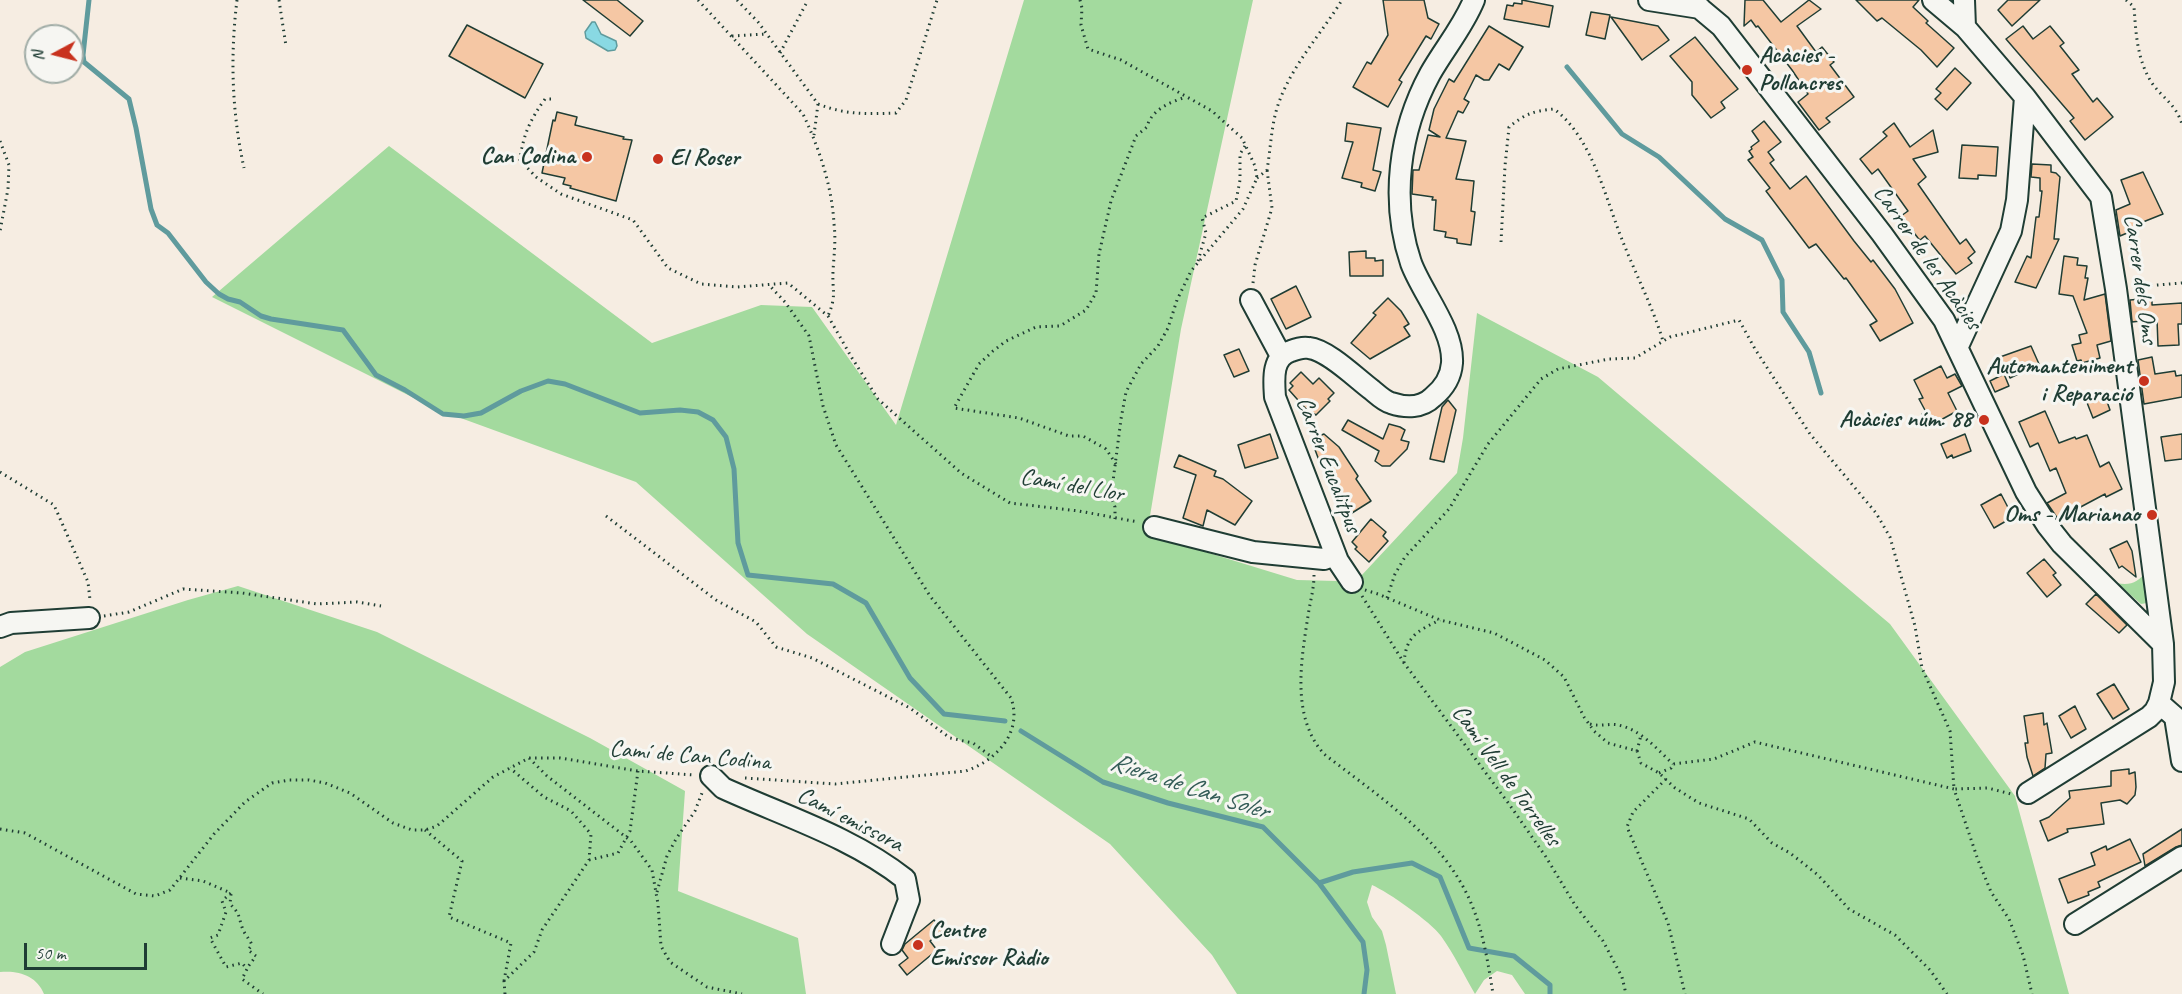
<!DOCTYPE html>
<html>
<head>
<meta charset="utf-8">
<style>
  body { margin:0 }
  #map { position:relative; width:2182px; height:994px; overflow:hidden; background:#f6ede2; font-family:Caveat,sans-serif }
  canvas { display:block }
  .north { position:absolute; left:24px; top:24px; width:60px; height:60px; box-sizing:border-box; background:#f6f6f2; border:2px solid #a0aca6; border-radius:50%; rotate:263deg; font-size:16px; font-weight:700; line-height:24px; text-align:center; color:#1f3d34 }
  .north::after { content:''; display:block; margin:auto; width:21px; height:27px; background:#c8321e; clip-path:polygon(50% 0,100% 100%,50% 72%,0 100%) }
  .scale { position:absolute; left:24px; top:943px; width:123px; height:27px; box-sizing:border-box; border:3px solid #1f3d34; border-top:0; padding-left:8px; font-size:18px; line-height:21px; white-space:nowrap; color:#1f3d34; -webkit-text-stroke:4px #f6f6f2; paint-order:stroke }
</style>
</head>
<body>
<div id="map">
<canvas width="2182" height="994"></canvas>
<div class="north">N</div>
<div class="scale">50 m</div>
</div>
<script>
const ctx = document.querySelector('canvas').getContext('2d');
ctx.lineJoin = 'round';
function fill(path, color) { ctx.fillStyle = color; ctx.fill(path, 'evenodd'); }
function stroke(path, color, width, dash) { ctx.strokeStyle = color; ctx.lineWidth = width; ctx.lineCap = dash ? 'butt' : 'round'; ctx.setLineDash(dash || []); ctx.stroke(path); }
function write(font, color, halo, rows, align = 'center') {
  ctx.font = font + ' Caveat,sans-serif'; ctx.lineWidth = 6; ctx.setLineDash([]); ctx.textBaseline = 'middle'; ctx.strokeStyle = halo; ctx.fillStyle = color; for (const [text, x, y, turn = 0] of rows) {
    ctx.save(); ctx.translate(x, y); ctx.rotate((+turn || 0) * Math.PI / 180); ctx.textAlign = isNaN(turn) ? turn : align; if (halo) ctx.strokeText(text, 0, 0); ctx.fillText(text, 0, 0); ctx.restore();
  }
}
const green = new Path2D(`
  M1024,0H1253L1181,329L1147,534L1297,580L1337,581L1347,591L1457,473L1463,438L1477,313L1598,377L1890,624L2015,796L2069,994H1525L1512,975L1497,971L1484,980L1475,994C1464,975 1454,954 1441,936C1431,922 1388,892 1372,885L1367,902L1372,917L1382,931L1386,945L1396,994H1237L1212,955L1110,844L807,634L636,482L436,409L212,297L389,146L652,343L761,305L812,307L896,425Z
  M2146,571L2148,600L2147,603L2141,604L2117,583C2130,586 2139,582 2146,571Z
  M238,586L377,632L590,738L685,791L678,891L798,938L806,994H44C37,976 19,970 0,972V667L25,652L188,600Z`);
const water = new Path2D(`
  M592,22H595L601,34L616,41L617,46L615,50L608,51L586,38L585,32Z`);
const stream = new Path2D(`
  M89,0L83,55L84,62L129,99L136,128L151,209L157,225L168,233L206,282L219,294L228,299L240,302L261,316L271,319L343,330L376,375L405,390L443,414L464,416L481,413L521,391L548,381L565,384L640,413L680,410L698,412L713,420L726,437L734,469L738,543L748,575L833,584L866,603L910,678L944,714L1005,721
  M1567,67L1622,134L1659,157L1725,219L1762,240L1782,280L1783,312L1809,352L1821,393
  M1021,731L1103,782L1168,803L1263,827L1319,883L1363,942L1367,970L1364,994
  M1319,883L1353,872L1412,863L1440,877L1469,948L1514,956L1550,985V994`);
const building = new Path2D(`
  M583,0H617L643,21L630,36Z
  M1383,0H1424L1428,18L1439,24L1431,39L1426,36L1399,80L1402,82L1388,107L1353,87L1367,62L1371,64L1388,35Z
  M1522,0L1553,6L1549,27L1504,19L1507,5L1513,6L1514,3L1522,4Z
  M1745,0H1763L1781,22L1809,0L1821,9L1797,26L1816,52L1822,47L1834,62L1830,65L1854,97L1826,118L1830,122L1819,130L1798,102L1808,94L1792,70L1758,26L1756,27L1751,20L1744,26Z
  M1856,0H1919L1913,7L1928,21L1926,23L1954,48L1937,67L1921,50L1882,18L1877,21Z
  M2008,0H2040L2012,26L1998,10Z
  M1591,12L1610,15L1605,39L1586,35Z
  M1611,17L1658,26L1669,40L1642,60Z
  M467,25L543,64L525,98L449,56Z
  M1489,26L1523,47L1509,70L1499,64L1489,80H1484L1476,75L1464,99L1469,102L1463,113L1458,111L1446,138L1466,141L1456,179L1474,181L1471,211L1475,212L1471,245L1457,243V239L1445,237L1446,232L1434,230L1436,200H1432L1433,197L1412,194L1413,170H1419L1428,135L1440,137L1429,130L1434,109L1449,79L1454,82Z
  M2023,26L2033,39L2050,26L2064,43L2060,46L2079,70L2072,74L2093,102L2097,98L2113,117L2085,140L2070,121L2074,118L2006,39Z
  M1695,37L1738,89L1721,102L1725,108L1711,118L1692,95V82L1670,56Z
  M1955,68L1971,83L1947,110L1935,99L1941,93L1936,89Z
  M557,112L577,117L575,125L624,137L623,139L632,140L616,201L570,188L571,186L563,184L565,178L542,173L553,120L555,121Z
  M1764,121L1781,142L1768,152L1774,160L1770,163L1790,189L1806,176L1854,241L1871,262L1873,260L1895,289L1913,323L1880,341L1870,325L1877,321L1846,278L1844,279L1816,244L1809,248L1766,191L1770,188L1748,160L1753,157L1749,151L1752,149L1751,147L1759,141L1752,131Z
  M1347,123L1381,128L1373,170L1381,172L1375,191L1361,187L1362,183L1342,178L1353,142L1345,141Z
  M1894,123L1910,147L1933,130L1938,152L1913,159L1926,177L1918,184L1960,244L1966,239L1975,252L1968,258L1972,263L1956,274L1925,236L1920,240L1918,238L1901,216L1908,211L1878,169L1872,174L1860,159L1887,136L1883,132Z
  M1962,145L1998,147L1996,176L1978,175V179L1959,178Z
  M2032,164L2051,165V172L2056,173L2060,177L2054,239H2059L2036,288L2015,282L2027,256L2031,258L2036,217H2039L2042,191H2040V178L2031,177Z
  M2143,172L2163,214L2138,224L2139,228L2120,236L2116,210L2130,204L2121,180Z
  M1366,251V258H1375V261L1383,260V276H1350L1349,252Z
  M2064,256L2078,258L2077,265L2087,266L2085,278H2088L2084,300L2105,294L2111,341L2097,345L2100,358L2082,363L2081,360L2077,361L2072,345L2081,343L2079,335L2087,333L2073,296L2059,294Z
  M1296,286L1311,317L1286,329L1271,299Z
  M1388,298L1401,311L1409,324L1404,327L1410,336L1370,359L1351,343L1376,315L1373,313Z
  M2152,298V305L2182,303V324H2178L2179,345L2158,346L2157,319L2132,322L2130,300Z
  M2031,346L2039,364L2010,378L2000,357Z
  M1239,349L1249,371L1234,377L1224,355Z
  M2152,357L2155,374L2175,371L2176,376L2182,375V397L2144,404L2138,360Z
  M1941,366L1947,378L1955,374L1962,386L1948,393L1957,411L1928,427L1922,414L1926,412L1919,399L1923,398L1914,380Z
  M1301,372L1313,384L1319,378L1334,393L1328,399L1330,401L1316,415L1306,409L1289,390L1293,386L1290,383Z
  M2004,374L2009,386L1995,392L1990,381Z
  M2104,393L2110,410L2093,418L2086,400Z
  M1448,400L1456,410L1444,462L1430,459L1442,407Z
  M2045,411L2059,443L2075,437L2076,439L2087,435L2100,467L2109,462L2122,489L2106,497L2105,494L2058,519L2047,503L2066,493L2056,468L2050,471L2038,443L2030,447L2019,422Z
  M1348,420L1383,439L1389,424L1400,427L1405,430L1401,440L1409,442L1407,449L1390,466H1382L1375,461L1379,451L1342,430Z
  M1270,434L1278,458L1245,468L1238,445Z
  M1324,434L1339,447L1358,476L1356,479L1371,501L1344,518L1337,507L1340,504L1334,494L1339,491L1320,463L1311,439Z
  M1965,434L1971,451L1953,458L1952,455L1947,458L1941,444Z
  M2182,434V459L2165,461L2161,437Z
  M1179,455L1216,471L1214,476L1223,479L1252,501L1235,525L1207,510L1203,526L1183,518L1196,475L1174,467Z
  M2001,494L2013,517L1994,528L1981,505Z
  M1371,519L1386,532L1383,536L1388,541L1369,562L1355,549L1357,547L1352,542Z
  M2127,541L2132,551L2136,577L2122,566L2119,568L2110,549Z
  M2044,559L2056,573L2053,575L2061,585L2047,597L2027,573Z
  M2096,594L2127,625L2119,633L2086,604Z
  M2114,684L2129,709L2113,719L2097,694Z
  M2075,706L2086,729L2071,738L2059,716Z
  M2043,713L2044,725L2047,723L2052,753L2046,754L2045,768L2033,776L2027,757L2025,743H2028L2024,716Z
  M2129,769V774L2135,772L2136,787L2135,795L2127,804L2120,800L2101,803L2104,824L2067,829L2068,832L2048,841L2040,821L2049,817L2070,798L2069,791L2111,786V771Z
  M2182,829V845L2176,847L2145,866L2143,854Z
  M2130,839L2141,862L2098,882L2100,887L2088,892L2089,895L2068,903L2059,879L2095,865L2091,853L2106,846L2107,850Z
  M934,920L943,930L930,941L937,950L907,975L899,965L908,958L902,950L905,944Z`);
const path = new Path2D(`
  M237,0C230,57 232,113 244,168
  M279,0L286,46
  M698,0L803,114C819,148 832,186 834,224C836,240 834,255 833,271C832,291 837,295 828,316
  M737,0L758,22L818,104L814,135
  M1080,0L1082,8L1081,25L1088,49L1121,60L1212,111L1242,138L1255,166L1257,178L1243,209L1191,271L1177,300L1168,328L1158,346L1141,364L1126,392L1121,419L1111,497L1115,507V519
  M2126,0L2134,7C2136,34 2137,60 2152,83C2164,100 2175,103 2182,124
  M732,36L766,34
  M780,53L808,0
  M551,99H545C530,120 523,135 520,160L536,177L561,194L633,220L668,268L701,284L737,287L788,283L828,316L852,358L878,399L961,473L1010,503L1079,511L1138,522
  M818,104C846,115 866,114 896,113L906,100L937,0
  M0,141L9,165L8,189L0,231
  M1257,178L1267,170C1271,147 1271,124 1279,102C1293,64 1321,34 1342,0
  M1501,242L1505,166L1509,127C1525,114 1533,111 1554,109C1594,139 1606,202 1625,247C1638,279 1653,308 1663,341
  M1198,261L1206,233L1202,218L1236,201L1240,180V154L1245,146
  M1253,283L1255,265L1272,208L1267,170
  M2133,287L2182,283
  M1116,464L1106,449L1083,436H1069L1019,418L954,408L979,364L993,351L1006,341L1036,327L1060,326L1086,310L1096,293L1099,254L1111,201L1136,136L1147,127C1151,110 1170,102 1186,97
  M0,472L54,505L88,582L90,600
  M606,516L716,600L756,622L776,647L812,658L910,708L950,738L973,743L992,757
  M1314,575C1314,589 1310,602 1308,616C1301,661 1291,717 1324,754C1373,792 1430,829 1461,883C1481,917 1487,956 1493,994
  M1365,590L1378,594L1440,620L1494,633L1545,660L1564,677L1584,717L1594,731L1608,743L1637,751L1641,763L1659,773L1675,788L1699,803L1749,819L1772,843L1790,853L1818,875L1849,909L1895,935L1930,970L1947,994
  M1362,596L1404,663L1509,804L1546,857L1575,905L1603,941L1622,977L1626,994
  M1387,598L1395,574L1405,557L1449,509L1488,444L1541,379L1558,369L1609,359L1635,358L1670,337L1739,320L1755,349L1810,434L1876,513L1890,537L1915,626L1922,668L1950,731L1954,789L1988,788L2011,794
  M104,616L129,612L183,589L242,593L317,604L357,602L381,606
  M1404,663C1406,636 1417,631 1440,620
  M1590,724C1601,727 1610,723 1618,725C1640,729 1657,749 1673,764
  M1637,751L1641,735
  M529,758L547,776L631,841L652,870L658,904L661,946L670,962L707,987L742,994
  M1659,773L1671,768L1673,764L1714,759L1755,742L1954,789L1978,860L1991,892L2009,919L2023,955L2032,994
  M745,778L835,784L966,771C997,760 1023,732 1011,698L930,596L836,445L823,406L809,336L785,302L769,285
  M1666,779L1633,812L1627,827L1668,923L1685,994
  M0,829L25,833L136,894L155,896L170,890L214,834L245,802L272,783L289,780H309L325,783L350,793L393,823L412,830H425L437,826L493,777L529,758H560L638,771L694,775
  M425,830L462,861L449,917L511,943L504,981
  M589,860L618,853L630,831L638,771
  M180,878L203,881L231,893L222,901L226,912L218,935L210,938L226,967L242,963L247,969L242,979L263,994
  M657,892L667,856L676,839L695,811L702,793
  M231,894L230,904C240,914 238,915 242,927C244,934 249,938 252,945L248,950L256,956L247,968
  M505,994L504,981L534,952L542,930L589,860L591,834L571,811L544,797L510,768`);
const minor = new Path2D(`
  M1649,0L1700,8
  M1690,0L1721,26L1882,234L1944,320L2026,492L2047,525L2062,544L2163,644
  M1933,0L1965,27L2025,97L2101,197L2116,289L2163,644L2164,682L2159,703L2175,717L2182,761
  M1964,0L1965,27
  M1251,300L1281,356
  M1958,346L2011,231L2017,200L2025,97
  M1154,527L1253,552L1324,559L1335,555
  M1352,582L1338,561L1275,397C1274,381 1271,357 1291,351C1296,349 1304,347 1309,348C1328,350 1357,379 1372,390C1378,395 1384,401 1391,403C1406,408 1422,408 1433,397C1444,388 1451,377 1452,363C1454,330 1422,293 1411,263C1390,201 1399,131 1430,74C1444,49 1463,27 1474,0
  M0,627L11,623L89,618
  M711,776L723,788C784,816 852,837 905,879L909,900L892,944
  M2028,793L2149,717L2155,711L2159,703
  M2075,924L2182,857`);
const markers = [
  [1747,70,6,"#c8321e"],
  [587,157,6,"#c8321e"],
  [658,159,6,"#c8321e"],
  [2144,381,6,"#c8321e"],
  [1984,420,6,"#c8321e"],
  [2152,515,6,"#c8321e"],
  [918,945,6,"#c8321e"]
];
const poiNames = [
  ["Acàcies -",1759,56,"left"],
  ["Pollancres",1759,84,"left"],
  ["Can Codina",575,157],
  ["El Roser",670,159,"left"],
  ["Automanteniment",2132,367],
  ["i Reparació",2132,395],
  ["Acàcies núm. 88",1972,420],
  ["Oms - Marianao",2140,515],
  ["Centre",930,931,"left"],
  ["Emissor Ràdio",930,959,"left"]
];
const streetNames = [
  ["Carrer de les Acàcies",1927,258,55],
  ["Carrer dels Oms",2140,279,82],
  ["Carrer Eucalitpus",1328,465,69],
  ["Camí del Llor",1072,486,10],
  ["Camí de Can Codina",690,756,5],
  ["Camí Vell de Torrelles",1506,776,54],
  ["Camí emissora",850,820,27]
];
const waterNames = [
  ["Riera de Can Soler",1189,787,18]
];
fill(green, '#a3da9e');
fill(water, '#89d9e3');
stroke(water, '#5f9b9d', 1.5);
stroke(stream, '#5f9b9d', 5);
fill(building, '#f5c7a4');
stroke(building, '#1f3d34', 1.5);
stroke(minor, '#1f3d34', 24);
stroke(path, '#1f3d34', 3, [1.5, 4.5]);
stroke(minor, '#f6f6f2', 20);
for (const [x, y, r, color] of markers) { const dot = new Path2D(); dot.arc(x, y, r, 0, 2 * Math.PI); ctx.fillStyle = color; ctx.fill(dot); stroke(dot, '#f6f6f2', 2); }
write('bold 24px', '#1f3d34', '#f6f6f2', poiNames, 'right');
write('24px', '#1f3d34', '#f6f6f2', streetNames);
write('italic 26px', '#345c57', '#f6f6f2', waterNames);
</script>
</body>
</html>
